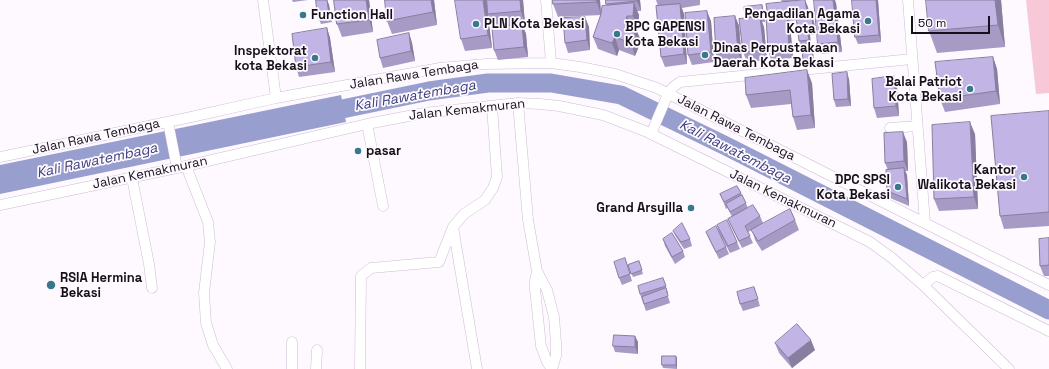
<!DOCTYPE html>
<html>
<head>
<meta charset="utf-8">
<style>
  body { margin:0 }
  #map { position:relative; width:1049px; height:369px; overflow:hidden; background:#fdf9ff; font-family:"Space Grotesk",sans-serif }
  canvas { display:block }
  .scale { position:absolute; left:911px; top:16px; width:79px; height:18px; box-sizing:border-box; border:2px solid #17101a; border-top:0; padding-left:5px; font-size:12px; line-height:14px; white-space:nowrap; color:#17101a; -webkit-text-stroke:3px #fdf9ff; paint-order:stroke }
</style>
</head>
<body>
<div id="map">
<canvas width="1049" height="369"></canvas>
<div class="scale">50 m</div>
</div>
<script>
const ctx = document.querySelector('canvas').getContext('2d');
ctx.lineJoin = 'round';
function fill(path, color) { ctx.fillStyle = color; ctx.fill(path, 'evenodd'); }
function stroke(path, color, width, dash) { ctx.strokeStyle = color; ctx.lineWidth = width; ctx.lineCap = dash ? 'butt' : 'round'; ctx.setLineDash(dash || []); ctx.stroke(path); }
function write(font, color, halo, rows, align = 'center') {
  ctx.font = font + ' "Space Grotesk",sans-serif'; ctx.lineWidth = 3.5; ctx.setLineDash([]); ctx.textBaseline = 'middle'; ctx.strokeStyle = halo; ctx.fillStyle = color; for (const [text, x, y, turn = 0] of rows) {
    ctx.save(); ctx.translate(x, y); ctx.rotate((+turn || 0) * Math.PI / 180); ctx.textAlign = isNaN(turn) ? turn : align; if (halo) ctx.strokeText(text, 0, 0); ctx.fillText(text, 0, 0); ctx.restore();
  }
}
const green = new Path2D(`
  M1026,0H1049V93L1036,94Z`);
const water = new Path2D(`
  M341,95L346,122L0,194V165Z`);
const river = new Path2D(`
  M318,114L429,91L488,83H551L621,95L726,146L1049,310`);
const minor = new Path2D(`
  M263,0L276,98
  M546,0L551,63
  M908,0L925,223
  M518,103L528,220L537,271L535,281V289L541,346L547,362L552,369
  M168,122L177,168
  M367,124L383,206
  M890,128L917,126
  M651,134L668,94L673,87L680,82L912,59
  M0,157L191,117L276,98L440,68L486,64L551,63L580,67L615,74L657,88L990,256L1049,285
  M186,166L208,222L210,242L204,293L206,323L213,345L227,369
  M132,178L149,264L152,288
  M0,205L186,166L367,124L424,113L518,103L540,104L559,106L603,115L645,131L870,242L892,258L923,285L1009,369
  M453,227L477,369
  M537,271L547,290L554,317L556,343V356L552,369
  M923,285L933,277L938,276L1049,331
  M292,369V342
  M316,369L317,350
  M360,369L361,276L371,268L439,262L453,227L464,214L485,200L493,188L497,177L492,106`);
const wall = new Path2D(`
  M292,0H308L293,2Z
  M316,0H327L329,5L332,22L321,24L318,17Z
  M334,0H369L373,32L342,37L337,24Z
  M385,0H434L437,25L392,34L387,21Z
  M487,0H523L525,24L493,27L488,15L492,48L465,51L461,39Z
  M600,0L601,15L558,17L553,4Z
  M640,0L641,11H637L639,15L638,29H636L641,41L635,56L619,50L617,56L598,49L593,37L607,6L606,4Z
  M656,0H700V5L682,8L684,14L687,64L665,67L661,57L658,6Z
  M781,0H801L782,2Z
  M878,0L881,42L858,44L855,37Z
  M1001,0L1005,47L937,53L929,31Z
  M836,3L842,52L822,54L818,44Z
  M766,4L808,7L809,15L814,22L816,34L810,35L811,47L802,48L799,41L797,20L789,21L790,24L793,58L771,60L768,50V16Z
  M762,5L764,12L765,22H762L764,27L767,60L747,62L743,52L745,19V17Z
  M735,16L739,26L742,62L720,64L716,54Z
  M585,17L589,27L590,50L568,53L565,43Z
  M711,21L714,62L692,65L688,55Z
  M522,24L526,34L528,57L498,60L494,50Z
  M327,28L330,38L335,72L299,77L296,67Z
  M409,33L412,43L415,61L383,68L380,58Z
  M813,53L814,62L805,64L803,60Z
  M993,57L997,69L1000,104L945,112L940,99Z
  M894,76L897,86L899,116L877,118L874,108Z
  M849,79L851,106L836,107L834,100Z
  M812,83L815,128L797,130L793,117L791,104L751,108L746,95Z
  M1049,111V226L1004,229L1000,216Z
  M975,134L978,209L939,211L934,199Z
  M907,142L908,171H905L907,175L909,206L890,198L887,191L888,170L885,163Z
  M741,193L748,208L760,216L763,223L757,227L795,220L799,230L762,251L755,240L752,230L748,232L753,243L742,248L731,226L728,219L732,217L728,208L726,209L723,201L720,194Z
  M717,225L737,242L740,249L730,253L719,232Z
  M673,231L690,239L692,246L684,249L676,237Z
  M706,232L726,247L729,254L719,259L709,239Z
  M1049,238V276H1044L1040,266Z
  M663,239L683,251L685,257L675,264L665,246Z
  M625,258L632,281L622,285L619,278Z
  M639,261L643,274L633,277L628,265Z
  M663,278L668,293H667L670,303L646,311L640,294Z
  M754,287L760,306L743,311L740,304Z
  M635,336L638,342V354L615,352L613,346Z
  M775,343L815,350L792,368L779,353Z
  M676,356L677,359V369L663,368L662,365Z`);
const shadedWall = new Path2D(`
  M327,0L329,5L332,22L329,15Z
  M366,0H369L373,32L369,20Z
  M431,0H434L437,25L433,12Z
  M483,0H486L492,48L488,35Z
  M520,0H523L525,24L521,11Z
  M596,0H600L601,15L597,2Z
  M637,0H640L641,11L637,1Z
  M805,0L808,7L809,18L807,12Z
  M833,0H835L836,3L842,52L838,42Z
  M876,0H878L881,42L879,35Z
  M995,0H1001L1005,47L998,25Z
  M634,3L639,15L638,29L633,16Z
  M680,4L684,14L687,64L684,54Z
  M762,5L764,12L765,22L763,15Z
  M707,11L711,21L714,62L711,52Z
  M787,14L790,24L793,58L789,48Z
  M812,15L814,22L816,34L813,27Z
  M627,16L632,29L625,24Z
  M735,16L739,26L742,62L738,52Z
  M585,17L589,27L590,50L587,40Z
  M760,17L764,27L767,60L764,50Z
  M522,24L526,34L528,57L524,47Z
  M327,28L330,38L335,72L331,62Z
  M807,28L810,35L811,47L809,40Z
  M636,29L641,41L635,56L631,43Z
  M409,33L412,43L415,61L411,51Z
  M615,37L619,50L617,56L612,43Z
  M812,49L813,53L814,62L813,59Z
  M993,57L997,69L1000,104L996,91Z
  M807,70L812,83L815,128L811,115Z
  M847,72L849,79L851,106L848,99Z
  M894,76L897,86L899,116L896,106Z
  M970,122L975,134L978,209L974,197Z
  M903,132L907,142L908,171L904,161Z
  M904,168L907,175L909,206L907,199Z
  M635,336L638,342V354L635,347Z
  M811,340L815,350L792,368L788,358Z
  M676,356L677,359V369L676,365Z`);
const building = new Path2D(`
  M316,0H327L329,15L318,17Z
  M334,0H366L369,20L337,24Z
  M385,0H431L433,12L387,21Z
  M455,0H483L488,35L461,39Z
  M487,0H520L521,11L488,14Z
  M553,0H596L597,2L553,4Z
  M606,0H637V1L606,4Z
  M805,0L807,12L768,16L766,4Z
  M814,0H833L838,42L818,44Z
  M852,0H876L879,35L855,37Z
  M926,0H995L998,25L929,31Z
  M634,3L633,16H627L625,24L636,29L631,43L615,37L612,43L593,37L601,14L602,6Z
  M680,4L684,54L661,57L656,6Z
  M762,5L763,15L745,17L744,7Z
  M707,11L711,52L688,55L685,13Z
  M787,14L789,48L768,50L766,17Z
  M812,15L813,27L807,28L809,40L799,41L796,17Z
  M735,16L738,52L716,54L714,18Z
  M585,17L587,40L565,43L563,18Z
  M760,17L764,50L743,52L739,19Z
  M522,24L524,47L494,50L492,28Z
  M327,28L331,62L296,67L292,34Z
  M409,33L411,51L380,58L377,40Z
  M812,49L813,59L803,60L802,50Z
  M993,57L996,91L940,99L935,62Z
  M807,70L811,115L793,117L790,90L746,95L745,78Z
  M847,72L848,99L834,100L832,74Z
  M894,76L896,106L874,108L872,79Z
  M1049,111V212L1000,216L991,116Z
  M970,122L974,197L934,199L932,125Z
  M903,132L904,161L885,163L884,133Z
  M904,168L907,199L887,191L886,170Z
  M737,186L741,193L724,202L720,194Z
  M742,195L746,203L730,212L726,204Z
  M753,205L760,216L745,226L750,236L739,241L728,219Z
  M790,209L795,220L758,241L751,230Z
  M727,220L737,242L728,246L717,225Z
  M682,223L690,239L681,242L673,231Z
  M716,226L726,247L716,252L706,232Z
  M672,233L683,251L672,257L663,239Z
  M1049,238V265L1040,266L1039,239Z
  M625,258L630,274L619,278L614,262Z
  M639,261L642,270L631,274L628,265Z
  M663,278L666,286L640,294L638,286Z
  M754,287L758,299L740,304L737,292Z
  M666,288L668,296L644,304L642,297Z
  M797,324L811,340L788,358L775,343Z
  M614,335L635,336V347L613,346Z
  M662,356H676V365H662Z`);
const markers = [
  [303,15,4,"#37798b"],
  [868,21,4,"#37798b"],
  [476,24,4,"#37798b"],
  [617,34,4,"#37798b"],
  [705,55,4,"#37798b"],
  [315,58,4,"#37798b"],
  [970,89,4,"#37798b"],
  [358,151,4,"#37798b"],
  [1024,177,4,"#37798b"],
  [898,187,4,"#37798b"],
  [691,208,4,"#37798b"],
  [51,285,5,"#37798b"]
];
const poiNames = [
  ["Pengadilan Agama",860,14],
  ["Kota Bekasi",860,29],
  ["Function Hall",311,15,"left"],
  ["PLN Kota Bekasi",484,24,"left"],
  ["BPC GAPENSI",625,27,"left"],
  ["Kota Bekasi",625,42,"left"],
  ["Dinas Perpustakaan",713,48,"left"],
  ["Daerah Kota Bekasi",713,63,"left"],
  ["Inspektorat",307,51],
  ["kota Bekasi",307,66],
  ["Balai Patriot",962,82],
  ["Kota Bekasi",962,97],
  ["pasar",366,151,"left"],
  ["Kantor",1016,170],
  ["Walikota Bekasi",1016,185],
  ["DPC SPSI",890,180],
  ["Kota Bekasi",890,195],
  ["Grand Arsyilla",683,208],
  ["RSIA Hermina",60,278,"left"],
  ["Bekasi",60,293,"left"]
];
const streetNames = [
  ["Jalan Rawa Tembaga",414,75,-9],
  ["Jalan Kemakmuran",467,110,-6],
  ["Jalan Rawa Tembaga",736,128,27],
  ["Jalan Rawa Tembaga",96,137,-12],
  ["Jalan Kemakmuran",150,173,-12],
  ["Jalan Kemakmuran",783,199,26]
];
const waterNames = [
  ["Kali Rawatembaga",415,96,-10],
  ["Kali Rawatembaga",735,152,27],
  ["Kali Rawatembaga",97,161,-12]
];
fill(green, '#f7c8d7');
fill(water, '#989fce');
stroke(river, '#989fce', 19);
stroke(minor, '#cfbbd6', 11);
stroke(minor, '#fff', 10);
fill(wall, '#a79bc5');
fill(shadedWall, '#887ea0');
fill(building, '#c2b4e5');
stroke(building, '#887ea0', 1);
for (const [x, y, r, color] of markers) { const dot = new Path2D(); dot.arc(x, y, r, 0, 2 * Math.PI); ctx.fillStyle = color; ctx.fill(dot); stroke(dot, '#fdf9ff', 1.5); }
write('bold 13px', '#17101a', '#fdf9ff', poiNames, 'right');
write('13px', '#17101a', '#fdf9ff', streetNames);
write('italic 14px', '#3c407c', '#fdf9ff', waterNames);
</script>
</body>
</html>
